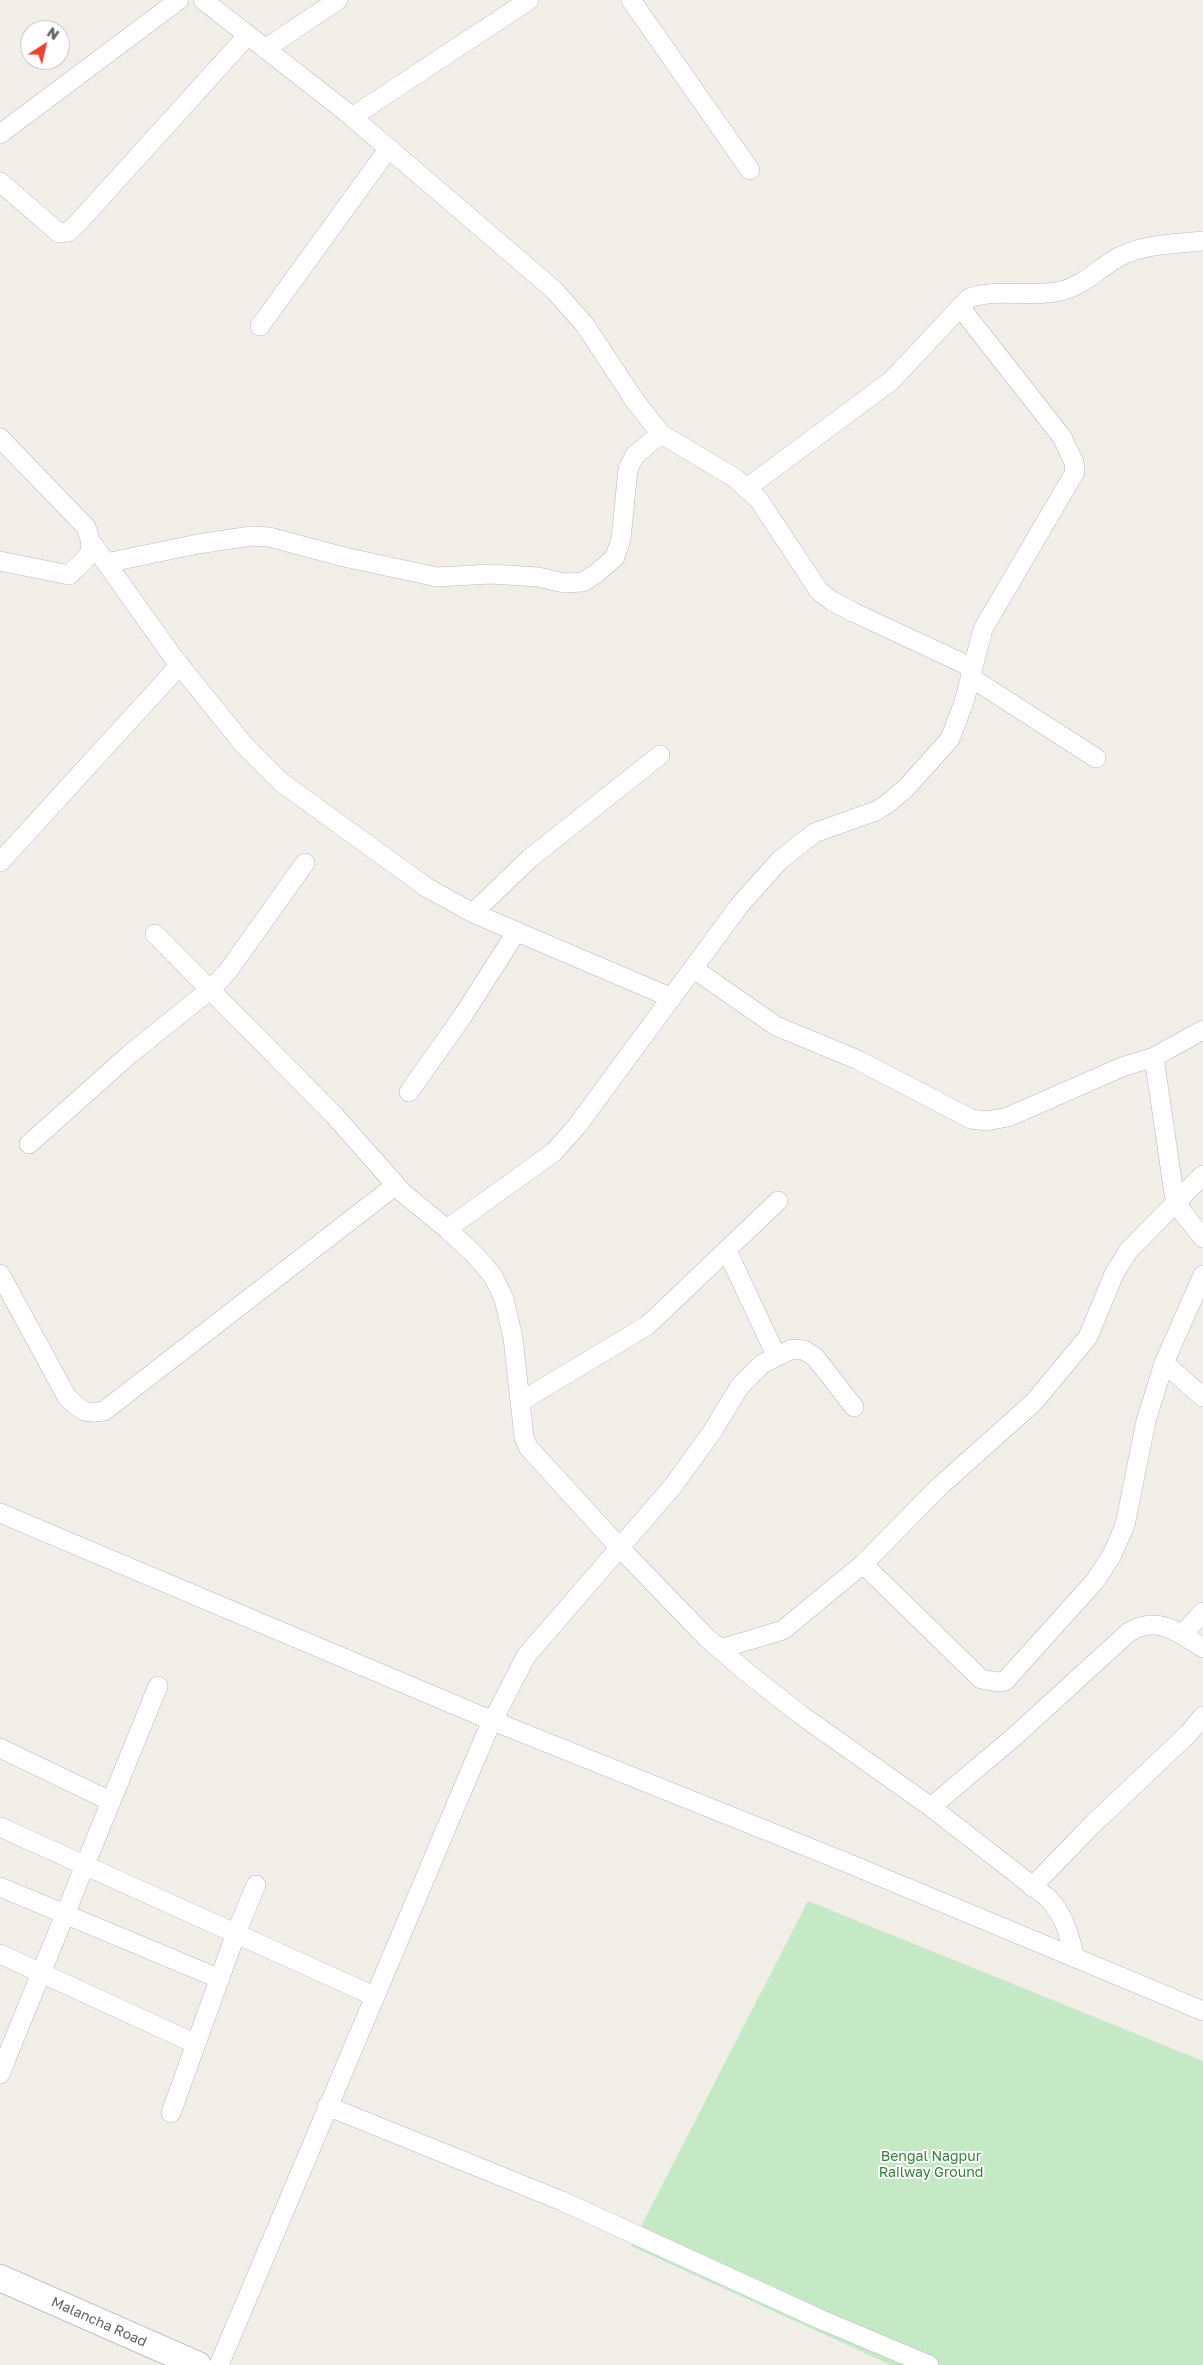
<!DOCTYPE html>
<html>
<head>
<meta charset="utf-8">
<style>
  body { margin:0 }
  #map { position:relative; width:1203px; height:2365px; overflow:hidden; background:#f1efe8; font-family:"Golos Text",sans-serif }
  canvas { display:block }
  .north { position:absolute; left:20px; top:20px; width:50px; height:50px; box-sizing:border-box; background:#fff; border:1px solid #bfc1c3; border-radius:50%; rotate:35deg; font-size:14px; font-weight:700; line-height:20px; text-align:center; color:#5f6368 }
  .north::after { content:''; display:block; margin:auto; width:18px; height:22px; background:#ea4335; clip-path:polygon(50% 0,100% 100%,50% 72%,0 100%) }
</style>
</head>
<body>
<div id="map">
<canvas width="1203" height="2365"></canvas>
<div class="north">N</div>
</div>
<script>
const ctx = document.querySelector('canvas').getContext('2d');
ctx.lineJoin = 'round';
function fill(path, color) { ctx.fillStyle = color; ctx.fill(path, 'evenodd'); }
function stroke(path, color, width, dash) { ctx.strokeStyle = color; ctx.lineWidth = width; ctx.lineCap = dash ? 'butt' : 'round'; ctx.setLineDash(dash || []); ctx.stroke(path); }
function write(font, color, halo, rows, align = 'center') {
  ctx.font = font + ' "Golos Text",sans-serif'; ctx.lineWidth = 4; ctx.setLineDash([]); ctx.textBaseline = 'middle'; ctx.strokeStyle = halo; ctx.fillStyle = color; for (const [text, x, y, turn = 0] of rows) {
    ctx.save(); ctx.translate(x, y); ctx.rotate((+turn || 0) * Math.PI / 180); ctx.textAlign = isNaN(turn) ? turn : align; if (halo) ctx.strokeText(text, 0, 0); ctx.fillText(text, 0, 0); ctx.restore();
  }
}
const green = new Path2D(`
  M808,1901L1203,2061V2365H891L631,2246Z`);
const street = new Path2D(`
  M203,0L345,111L554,290L585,325L635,401L661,434L735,478L759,500L819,591L832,601L853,612L973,668
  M631,0L750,170
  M265,49L338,0
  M352,117L529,0
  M0,134L179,0
  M0,182L59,233L68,232L76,225L248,35
  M260,326L389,148
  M0,438L86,527C97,555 88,556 69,575L0,561
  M748,487L891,381L969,298C999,288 1030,298 1061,291C1082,286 1098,269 1117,258C1141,244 1175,244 1203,241
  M92,543L173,657L244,745L281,782L426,887L473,913L672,998
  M106,563L198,544L251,536L269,537L344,557L437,577L491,574L538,577L564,583L583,582L597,573L615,557L621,539L628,469L635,455L661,434
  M970,677L1096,758
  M0,862L180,665
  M473,913L529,859L660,755
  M155,934L334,1115L403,1193L447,1229L475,1255L493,1276L504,1299L513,1338L524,1437L528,1447L619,1547L707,1638L745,1671L801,1715L931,1807L1048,1898C1065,1916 1069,1935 1075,1958
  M694,969L776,1026L858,1060L971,1119L986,1121L1008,1117L1122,1067L1154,1057L1203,1030
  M1154,1057L1174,1194L1183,1213L1203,1238
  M409,1092L462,1017L517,931
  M29,1144L130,1054L211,989L228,971L305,863
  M447,1229L554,1152L577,1126L739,906L779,861L814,833L876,811L887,804L906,788L950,739L964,702L983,629L1075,472L1074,462L1062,437L960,307
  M727,1251L776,1355
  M0,1274L67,1397C80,1410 85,1415 104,1411L396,1185
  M1164,1363L1203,1397
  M520,1402L648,1325L778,1201
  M0,1513L493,1721L845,1862L1203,2011
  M863,1564L981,1679L998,1682L1005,1681L1095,1581L1112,1555L1125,1525L1146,1421L1164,1363L1203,1275
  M1182,1635L1203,1612
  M720,1649L783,1630L863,1564L940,1486L1034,1402L1088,1337L1114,1274L1129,1250L1203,1175
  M0,1748L110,1801
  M931,1807L1015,1736L1129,1632C1159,1615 1177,1632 1203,1648
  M0,1827L374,1996
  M0,1887L220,1979
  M1032,1887L1092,1825L1188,1734L1203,1716
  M0,1954L196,2044
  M0,2074L158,1686
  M327,2106L562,2201L822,2320L929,2365
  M171,2113L236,1933L256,1885
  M219,2365L486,1734L526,1656L673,1486L712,1432L740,1386L762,1364L792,1349L804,1350L815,1357L854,1407`);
const secondary = new Path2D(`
  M0,2278L198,2365`);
const parkNames = [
  ["Bengal Nagpur",931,2157],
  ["Railway Ground",931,2173]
];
const streetNames = [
  ["Malancha Road",99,2322,24]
];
fill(green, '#c5e8c5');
stroke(street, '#b5b8bc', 20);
stroke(secondary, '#b6babf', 28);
stroke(street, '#fff', 19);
stroke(secondary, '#fff', 26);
write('14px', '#348238', '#fff', parkNames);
write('14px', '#5f6368', '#fff', streetNames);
</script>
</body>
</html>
